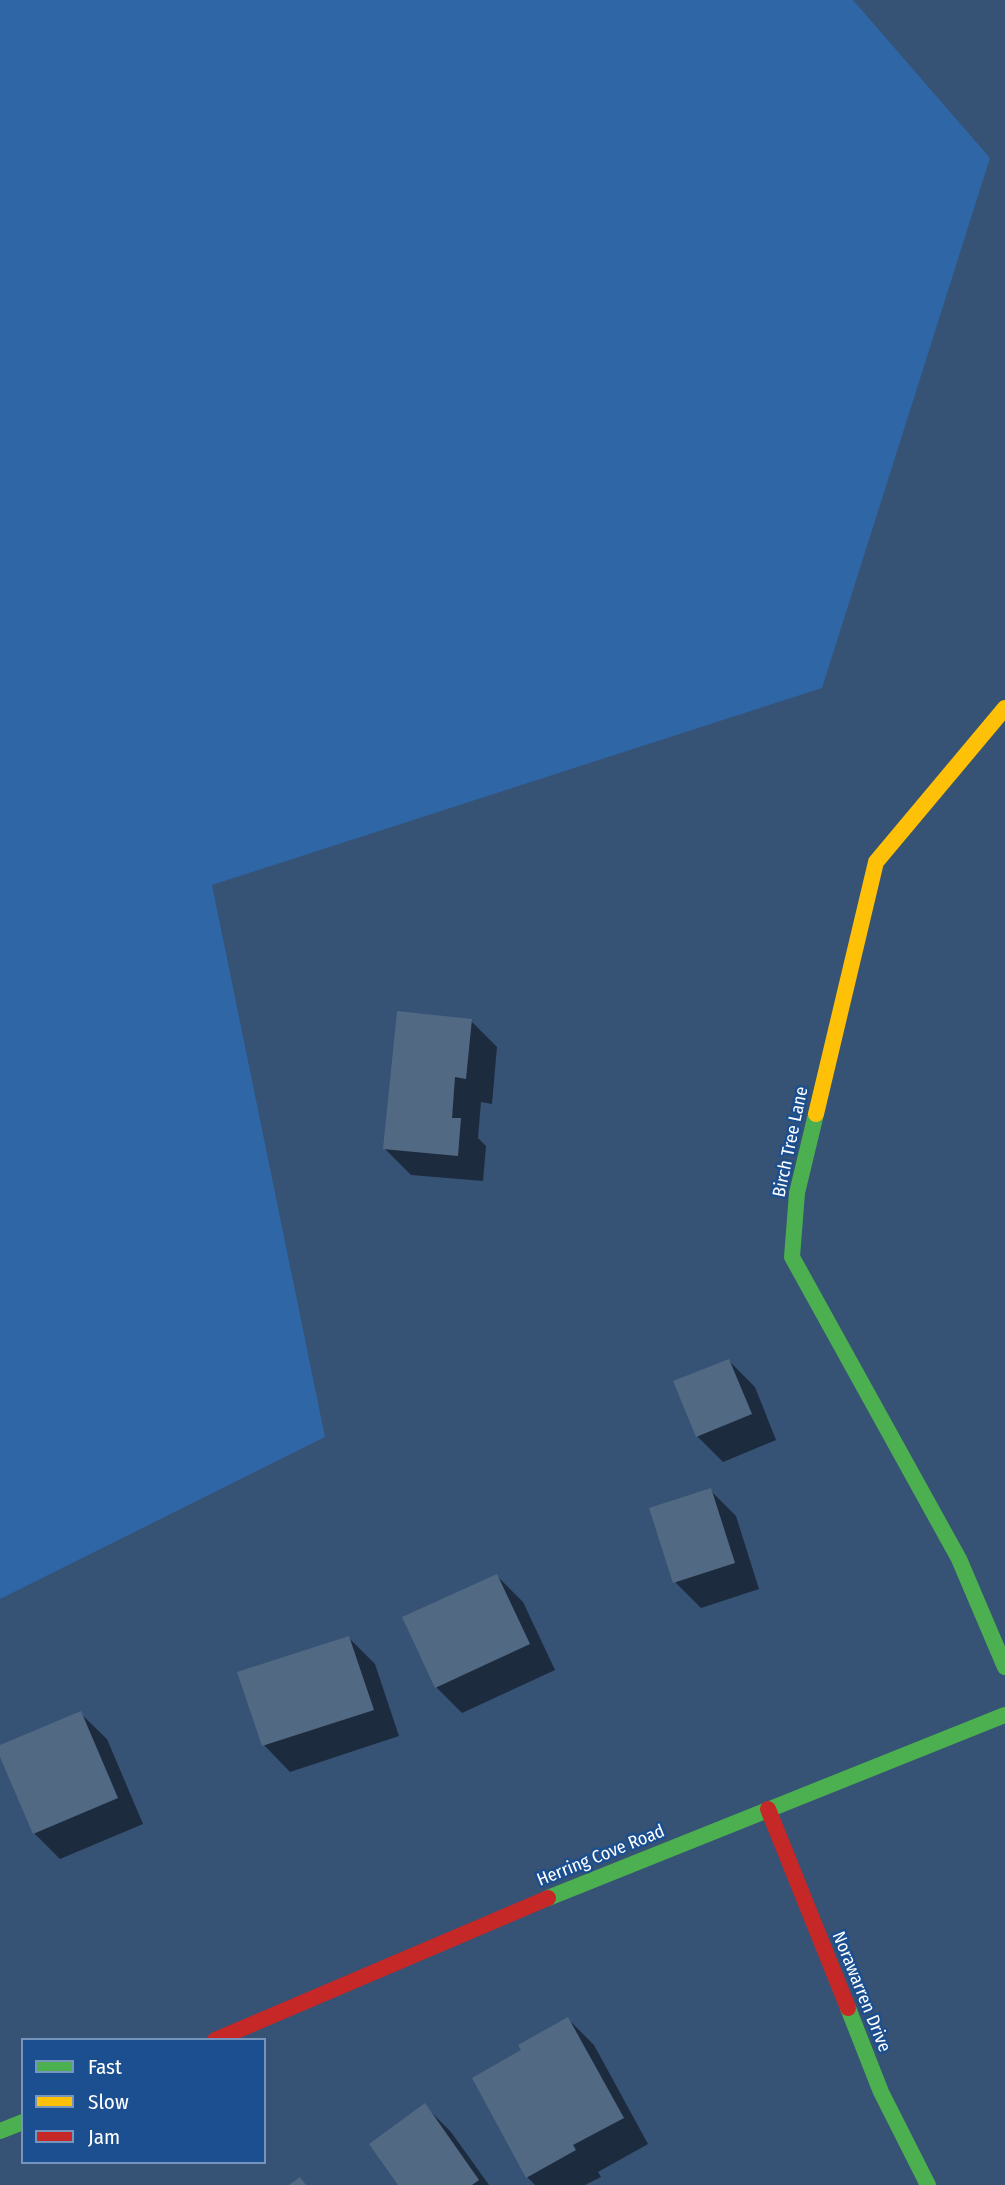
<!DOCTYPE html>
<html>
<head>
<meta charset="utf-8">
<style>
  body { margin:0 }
  #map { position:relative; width:1005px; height:2185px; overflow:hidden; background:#365274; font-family:"Fira Sans Condensed",sans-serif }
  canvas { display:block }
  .legend { position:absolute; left:21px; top:2038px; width:245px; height:126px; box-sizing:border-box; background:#1b4f8f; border:2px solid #7695bc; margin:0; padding:9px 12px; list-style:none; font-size:21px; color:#fff }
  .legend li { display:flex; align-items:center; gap:14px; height:35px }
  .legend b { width:35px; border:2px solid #7695bc }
</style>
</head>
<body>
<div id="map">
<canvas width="1005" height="2185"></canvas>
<ul class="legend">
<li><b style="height:9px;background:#4caf50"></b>Fast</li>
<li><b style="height:9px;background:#ffc107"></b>Slow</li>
<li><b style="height:9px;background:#c62828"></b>Jam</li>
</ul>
</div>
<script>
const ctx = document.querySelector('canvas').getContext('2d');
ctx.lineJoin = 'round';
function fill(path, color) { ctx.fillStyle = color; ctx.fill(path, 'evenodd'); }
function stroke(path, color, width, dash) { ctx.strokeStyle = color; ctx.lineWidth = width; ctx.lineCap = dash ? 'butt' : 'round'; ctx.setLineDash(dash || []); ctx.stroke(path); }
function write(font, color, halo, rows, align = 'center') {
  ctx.font = font + ' "Fira Sans Condensed",sans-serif'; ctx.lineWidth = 5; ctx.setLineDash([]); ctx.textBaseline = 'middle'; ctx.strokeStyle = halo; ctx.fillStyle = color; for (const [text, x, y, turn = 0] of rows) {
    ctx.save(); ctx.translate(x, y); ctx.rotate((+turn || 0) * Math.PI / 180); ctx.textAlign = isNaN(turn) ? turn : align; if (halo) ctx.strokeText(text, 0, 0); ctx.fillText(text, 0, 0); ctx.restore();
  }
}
const green = new Path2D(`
  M0,0H853L990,158L822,688L212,885L325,1437L0,1599Z`);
const shadow = new Path2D(`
  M471,1021L497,1047L492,1104L481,1102L478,1138L486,1146L483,1181L411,1175L385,1149Z
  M729,1361L755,1387L776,1440L723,1462L697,1436Z
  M710,1490L736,1516L759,1589L701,1608L675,1582Z
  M497,1576L523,1602L555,1670L462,1713L436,1687Z
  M349,1638L375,1664L399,1736L290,1772L264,1745Z
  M80,1713L107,1739L143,1824L60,1859L34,1833L0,1753V1747Z
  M568,2019L594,2045L648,2144L598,2172L601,2177L585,2185H535L527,2177L523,2051Z
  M425,2106L451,2132L489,2185H400Z`);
const building = new Path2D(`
  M397,1011L472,1019L466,1079L455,1077L452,1118H461L458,1156L383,1149Z
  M729,1359L752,1414L696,1437L673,1381Z
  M711,1488L735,1563L673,1583L649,1508Z
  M497,1574L530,1644L435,1688L402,1617Z
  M349,1636L374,1710L262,1746L237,1672Z
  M81,1711L118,1798L33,1834L0,1757V1745Z
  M568,2017L624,2118L573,2145L576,2150L526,2178L472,2078L521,2050L518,2045Z
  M425,2103L479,2180L472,2185H398L369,2144Z
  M300,2177L306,2185H289Z`);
const fast = new Path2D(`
  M816,1114L797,1193L792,1257L959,1559L1005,1667
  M548,1898L1005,1715
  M848,2008L881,2092L928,2185
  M0,2131L23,2122`);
const slow = new Path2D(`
  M816,1114L876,862L1005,708`);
const jam = new Path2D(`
  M768,1809L848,2008
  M215,2040L548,1898`);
const streetNames = [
  ["Birch Tree Lane",791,1142,-78],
  ["Herring Cove Road",601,1856,-22],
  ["Norawarren Drive",861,1992,68]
];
fill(green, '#2f66a5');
fill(shadow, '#0007');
fill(building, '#526984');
stroke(fast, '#4caf50', 16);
stroke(slow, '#ffc107', 16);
stroke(jam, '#c62828', 16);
write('18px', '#fff', '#1b4f8f', streetNames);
</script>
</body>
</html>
